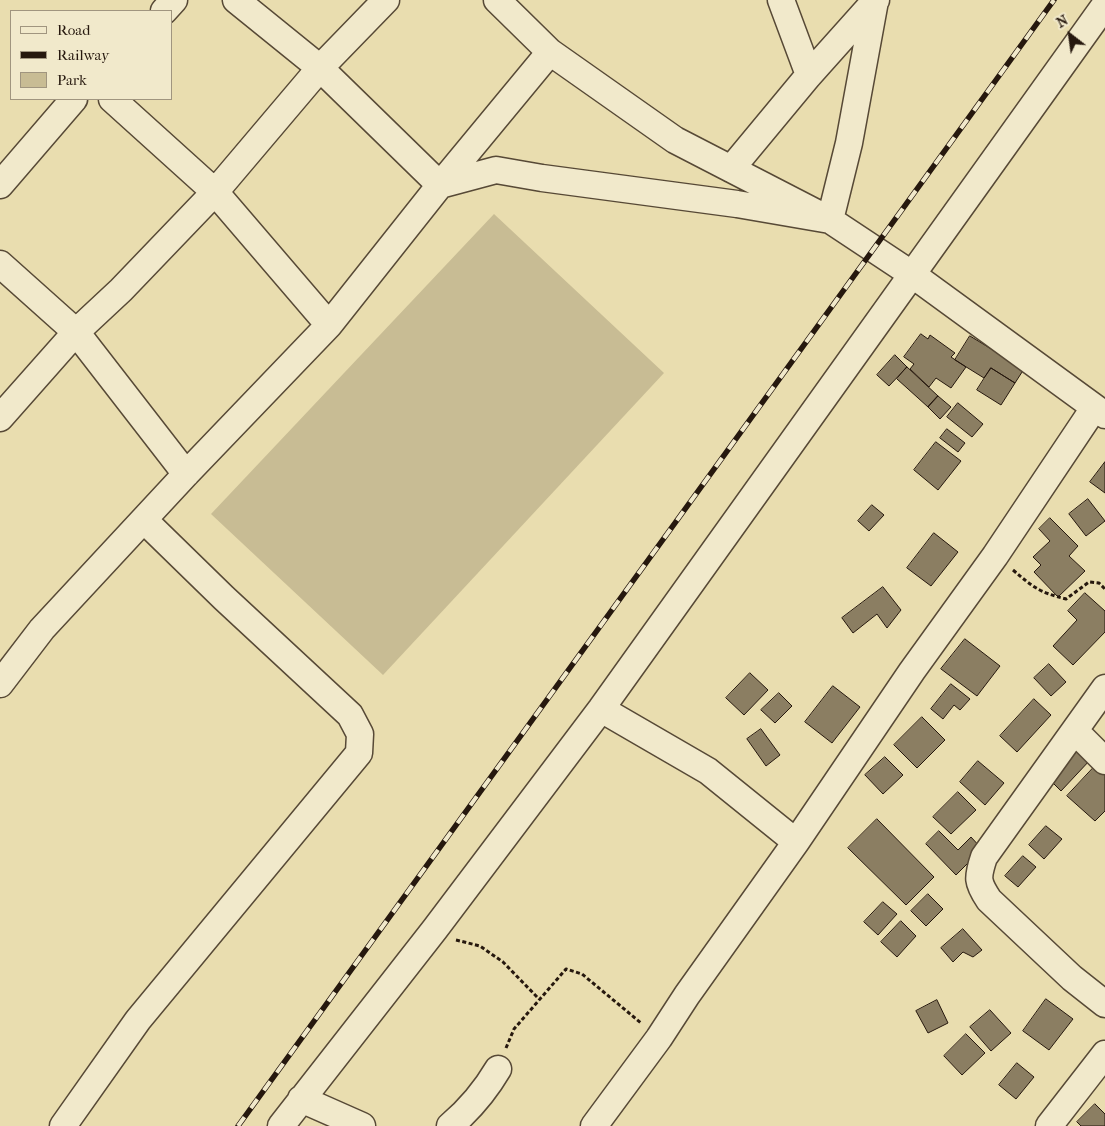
<!DOCTYPE html>
<html>
<head>
<meta charset="utf-8">
<style>
  body { margin:0 }
  #map { position:relative; width:1105px; height:1126px; overflow:hidden; background:#e9ddaf; font-family:"IM FELL French Canon",serif }
  canvas { display:block }
  .legend { position:absolute; left:10px; top:10px; width:162px; height:90px; box-sizing:border-box; background:#f1e9cb; border:1px solid #a0957f; margin:0; padding:6px 9px; list-style:none; font-size:15px; color:#26180e }
  .legend li { display:flex; align-items:center; gap:10px; height:25px }
  .legend b { width:25px; border:1px solid #a0957f }
  .north { position:absolute; left:1045px; top:10px; width:50px; height:50px; -webkit-text-stroke:4px #f1e9cb; paint-order:stroke; rotate:330deg; font-size:14px; font-weight:700; line-height:20px; text-align:center; color:#26180e }
  .north::after { content:''; display:block; margin:auto; width:18px; height:22px; background:#26180e; clip-path:polygon(50% 0,100% 100%,50% 72%,0 100%) }
</style>
</head>
<body>
<div id="map">
<canvas width="1105" height="1126"></canvas>
<ul class="legend">
<li><b style="height:6px;background:#f1e9cb"></b>Road</li>
<li><b style="height:6px;background:#26180e"></b>Railway</li>
<li><b style="height:14px;background:#c8bc94"></b>Park</li>
</ul>
<div class="north">N</div>
</div>
<script>
const ctx = document.querySelector('canvas').getContext('2d');
ctx.lineJoin = 'round';
function fill(path, color) { ctx.fillStyle = color; ctx.fill(path, 'evenodd'); }
function stroke(path, color, width, dash) { ctx.strokeStyle = color; ctx.lineWidth = width; ctx.lineCap = dash ? 'butt' : 'round'; ctx.setLineDash(dash || []); ctx.stroke(path); }
const green = new Path2D(`
  M494,214L664,373L383,675L211,514Z`);
const building = new Path2D(`
  M921,334L928,339L930,335L955,353L951,357L966,367L951,388L936,378L929,387L910,369L914,364L904,357Z
  M970,336L1024,369L1015,383L991,368L984,378L955,360Z
  M895,355L907,367L889,386L877,375Z
  M907,367L938,396L928,407L897,379Z
  M991,368L1015,383L1001,405L977,390Z
  M938,396L951,407L940,419L928,407Z
  M958,403L983,424L972,437L947,417Z
  M947,429L965,443L958,452L940,438Z
  M936,442L961,461L938,490L914,470Z
  M1105,462V493L1090,482Z
  M1088,499L1105,521L1086,536L1069,514Z
  M872,505L884,515L869,531L858,521Z
  M1050,518L1078,546L1069,556L1085,571L1058,597L1034,572L1041,565L1033,557L1050,541L1039,529Z
  M934,533L958,552L931,586L907,568Z
  M883,587L901,610L887,628L877,614L853,633L842,618Z
  M1085,593L1105,611V632L1073,665L1053,646L1077,620L1068,611Z
  M965,639L1000,666L977,696L941,669Z
  M1049,664L1066,682L1051,696L1034,678Z
  M750,673L768,690L744,715L726,698Z
  M951,684L970,699L960,710L954,705L943,719L931,709Z
  M833,686L860,707L832,743L805,722Z
  M779,693L792,706L775,723L761,710Z
  M1034,699L1051,715L1017,752L1000,736Z
  M922,717L945,740L917,768L894,745Z
  M761,729L780,755L766,766L747,739Z
  M1080,749L1091,759L1061,791L1050,780Z
  M885,757L903,775L883,794L865,775Z
  M978,761L1004,783L985,805L960,782Z
  M1096,765L1105,773V811L1095,821L1067,796Z
  M958,792L976,810L951,834L933,817Z
  M877,819L934,877L906,905L848,848Z
  M1046,826L1062,839L1044,859L1029,845Z
  M939,831L958,850L971,837L982,849L956,875L926,844Z
  M1023,856L1036,867L1018,887L1005,876Z
  M928,894L943,909L926,926L911,911Z
  M883,902L897,914L878,935L864,922Z
  M901,921L916,936L897,957L881,942Z
  M963,929L982,950L973,957L963,952L953,962L941,948Z
  M1046,999L1073,1019L1049,1050L1023,1031Z
  M937,1000L948,1023L928,1033L916,1011Z
  M990,1010L1011,1033L991,1051L970,1027Z
  M966,1034L985,1053L962,1075L944,1056Z
  M1017,1063L1034,1077L1016,1099L999,1085Z
  M1095,1104L1105,1114V1126H1081L1077,1122Z`);
const path = new Path2D(`
  M1013,570C1034,588 1039,592 1066,599L1089,582L1099,583L1105,589
  M456,940L480,946L503,962L539,999
  M506,1048L514,1029L566,969L582,974L641,1023`);
const minor = new Path2D(`
  M236,0L320,68L440,185L550,52
  M497,0L550,52L675,140L830,220L913,275L1105,415
  M781,0L809,75
  M164,11L174,0
  M112,99L215,192L329,325
  M731,169L809,75L876,0
  M0,185L74,99
  M0,264L76,332L186,474
  M0,418L76,332L121,290L215,192L320,68L386,0
  M0,684L42,629L186,474L329,325L440,185L496,170L542,178L737,204L830,220L849,143L875,1
  M1105,688L984,857C977,878 977,882 989,900L1072,978L1105,1004
  M601,709L708,771L796,842
  M1075,731L1105,761
  M301,1099L362,1126
  M63,1126L138,1020L359,753L360,734L350,715L224,598L144,520
  M281,1126L435,929L601,709L1105,5
  M450,1126C470,1109 485,1091 498,1069
  M594,1126L659,1038L687,995L796,842L912,671L995,556L1094,408
  M1049,1126L1105,1054`);
const rail = new Path2D(`
  M238,1126L1054,0`);
fill(green, '#c8bc94');
fill(building, '#8b7e62');
stroke(building, '#26180e', 1);
stroke(minor, '#574936', 29);
stroke(path, '#26180e', 3, [4, 2.5]);
stroke(minor, '#f1e9cb', 26);
stroke(rail, '#26180e', 5.5);
stroke(rail, '#f1e9cb', 4, [11]);
</script>
</body>
</html>
